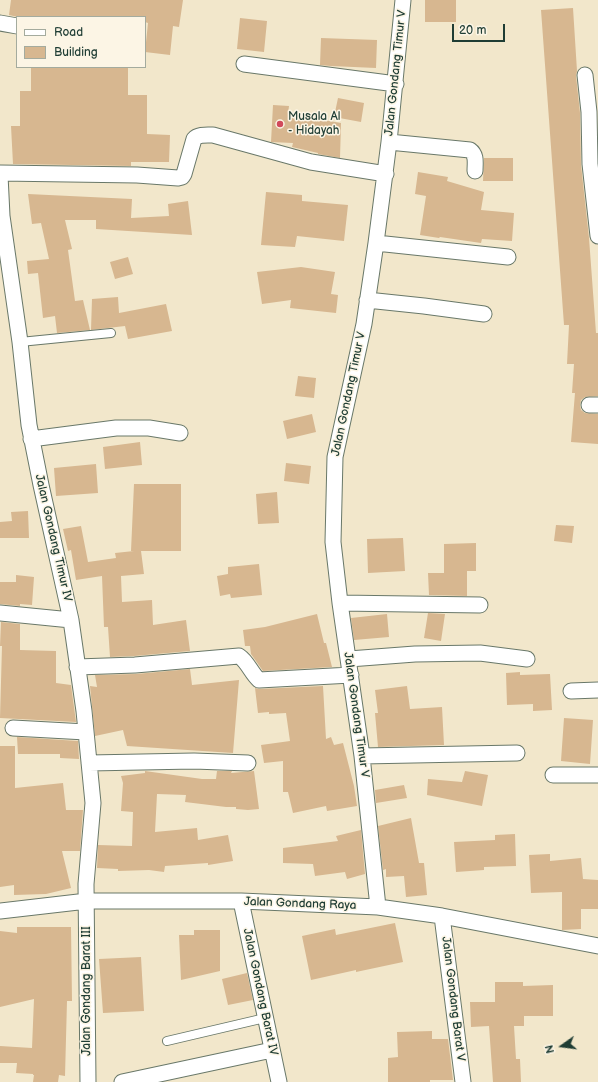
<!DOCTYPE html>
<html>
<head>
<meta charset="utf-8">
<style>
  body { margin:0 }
  #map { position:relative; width:598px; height:1082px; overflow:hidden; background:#f2e7cb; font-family:"Balsamiq Sans",sans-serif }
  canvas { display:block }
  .legend { position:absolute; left:16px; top:16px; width:130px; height:52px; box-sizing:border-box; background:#fcf5e5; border:1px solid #a4ab9e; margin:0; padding:5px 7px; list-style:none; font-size:12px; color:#1f3d34 }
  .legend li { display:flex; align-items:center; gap:8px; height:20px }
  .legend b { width:20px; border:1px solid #a4ab9e }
  .north { position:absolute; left:542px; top:1026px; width:40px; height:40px; -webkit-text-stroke:3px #fcf5e5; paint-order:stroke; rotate:256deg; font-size:11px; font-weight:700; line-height:16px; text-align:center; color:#1f3d34 }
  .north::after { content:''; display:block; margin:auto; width:14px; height:18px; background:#1f3d34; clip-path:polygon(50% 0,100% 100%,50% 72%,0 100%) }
  .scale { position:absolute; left:452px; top:24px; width:53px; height:18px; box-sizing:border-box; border:2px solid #1f3d34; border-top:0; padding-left:5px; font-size:12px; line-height:14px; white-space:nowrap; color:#1f3d34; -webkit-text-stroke:3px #fcf5e5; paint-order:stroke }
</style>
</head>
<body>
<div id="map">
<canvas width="598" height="1082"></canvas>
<ul class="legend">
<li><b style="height:5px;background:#fff"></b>Road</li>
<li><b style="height:11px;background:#d7b790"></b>Building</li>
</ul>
<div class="north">N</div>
<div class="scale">20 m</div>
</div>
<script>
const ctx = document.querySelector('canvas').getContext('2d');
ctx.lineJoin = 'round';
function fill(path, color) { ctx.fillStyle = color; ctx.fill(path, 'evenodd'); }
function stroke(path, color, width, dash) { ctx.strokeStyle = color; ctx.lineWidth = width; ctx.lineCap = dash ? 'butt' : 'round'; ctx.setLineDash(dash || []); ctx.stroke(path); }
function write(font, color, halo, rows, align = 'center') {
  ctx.font = font + ' "Balsamiq Sans",sans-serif'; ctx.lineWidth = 3; ctx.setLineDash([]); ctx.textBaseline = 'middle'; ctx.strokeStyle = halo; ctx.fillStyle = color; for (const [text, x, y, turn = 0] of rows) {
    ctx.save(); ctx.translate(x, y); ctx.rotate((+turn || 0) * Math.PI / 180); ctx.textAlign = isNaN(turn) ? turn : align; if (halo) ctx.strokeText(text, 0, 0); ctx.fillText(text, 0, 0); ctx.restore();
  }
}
const building = new Path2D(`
  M11,0H183L179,27L173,26L170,55L145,52L148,23L145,22V17H18L9,15Z
  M425,0H456V22H425Z
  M573,8L577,71L576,76L580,113L581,165L589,238L596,333H598V396L585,397L581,400L580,405L581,410L585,413L598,414V444L571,442L575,393H572L574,364H567L569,325H564L541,10Z
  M240,18L267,21L264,52L237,49Z
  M321,38L377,40L376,68L331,66L320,65Z
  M31,67H128V95H147V134L170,135L169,162H131V166L13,164L11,126H20V91H31Z
  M338,98L364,103L361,122L334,117Z
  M273,105L289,106L288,114L341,123L340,158L318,154V153L292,147L293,143L271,142Z
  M484,158H513V181H483Z
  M418,172L448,177L447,181L484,192L481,210L514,213L512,241L482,239L481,243L440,237L439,238L420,235L426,196L415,194Z
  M266,192L302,195V201L348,205L344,241L297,236L295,247L261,245Z
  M28,194L132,199L131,218L169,216L168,204L188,201L192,235L96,229V220H65L72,249L68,250L75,301L83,300L90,330L57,333L55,316L43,318L38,273L28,274L27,261L49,259L41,223L32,224Z
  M128,257L133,274L115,279L110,262Z
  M301,267L335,272L331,294L338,295L336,313L290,308L291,300L262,304L257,272Z
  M118,297L119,313L166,304L172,331L128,339L125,326L91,330L92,299Z
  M298,376L316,378L314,398L295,396Z
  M312,414L316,432L287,439L283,421Z
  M140,442L142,465L105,469L103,447Z
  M286,463L311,466L309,484L284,481Z
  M96,464L98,493L56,496L54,468Z
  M134,484H181V551H141L144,574L121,576L122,602L152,600L153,625L186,620L190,651L134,656L110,657L108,627H104L102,576L76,580L71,550L68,551L63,529L81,526L88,562L116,558L115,553L134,551H131Z
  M277,492L279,523L258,524L256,494Z
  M28,511L29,538H0V522L12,521L11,512Z
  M556,525L574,526L572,543L554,541Z
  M403,538L405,571L368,573L367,539Z
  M476,543V571H467V596L429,595L428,573H444V544Z
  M259,564L262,595L231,598L230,594L220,596L217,576L228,574V567Z
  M16,575L34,577L32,605L20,604V606L0,604V582H16Z
  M428,613L445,614L441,641L424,638Z
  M317,614L324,643H326L332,667L263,671L251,654L250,646H245L243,630L265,627Z
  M387,614L389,637L354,640L351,618Z
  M1,622L20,624V650L56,651V683L71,685L76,722L0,718L2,646H0Z
  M190,669L192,685L239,680L233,753L127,746L123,730L95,736L90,686L97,687L95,675L136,674Z
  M520,672V675L550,674L552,710L533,711V704L507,705L506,673Z
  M323,686L326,739L331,737L334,745L343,743L354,786L357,806L327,811L326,806L293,813L288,792H283V761L264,763L261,745L290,741L286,713L269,714V712L258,713L255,688L259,689Z
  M407,686L410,709L442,707L444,745L378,747L375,713H378L375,690Z
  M564,718L593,720L590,764L561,761Z
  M17,737L78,741L79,759L60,758V754H18Z
  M0,746H15V788L63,783L66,810H83L80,851H62L71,888L46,894L14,895V885L0,887Z
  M145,771L202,779H216L217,771H232L231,773L254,771L259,809L248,810L236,809V807H226L185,802L186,795L157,794L155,832L197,828L198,840L228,835L233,861L208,865V863L165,866L164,872L149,870L118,871V869L97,868L98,845L132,846L133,812L121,811L123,783L121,776L145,773Z
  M465,771L488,775L482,806L427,795L428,779L462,782Z
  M404,785L407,798L376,803L375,790Z
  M411,818L419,863H424L427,895L406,897L404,876L386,877V869L383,870L378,826Z
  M361,830L365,874L347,879L345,872L315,876L313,864L283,863V848L338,841L336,836Z
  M515,834L516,866L484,867V870L456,872L454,842L495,840V835Z
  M550,854V861L581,858L583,879L598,880V909H581V929L562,930V892L531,893L529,855Z
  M395,923L403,962L356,972V970L311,980L302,936L335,929L336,935Z
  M17,927H71L72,1001H67L65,1076L59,1075L58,1082H33L34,1075H33V1074L16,1073L17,1063H0V1046L32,1048L34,999L0,1007V931L17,933Z
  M194,930H220V971L181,980L179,935H194Z
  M141,957L144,1011L103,1013L99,959Z
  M247,973L253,1000L228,1005L222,979Z
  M495,982H523V986L553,985V1016H524V1026H514L516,1059H520L521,1082H493L489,1026L471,1027L470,1002H495Z
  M432,1031V1039H448L453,1080H430V1082H388V1058L398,1057L397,1032Z`);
const lane = new Path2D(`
  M20,342L111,333
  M167,1041L265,1018`);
const street = new Path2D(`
  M0,23L17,26
  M244,64L396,84
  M585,75L589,112L590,164L598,236
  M389,142L470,150C477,155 475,163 475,171
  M0,173L137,175L178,178L182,177L184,174L194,139C198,134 207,135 213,135L311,162L386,174
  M0,175L2,216L20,342L29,425L41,485L71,620L84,711L93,803L86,884L88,1082
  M376,243L508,257
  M367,300L424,306L484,314
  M589,405H598
  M31,439L116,428H149L180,433
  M340,603L480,605
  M0,613L71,620
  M349,659L415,654L480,653L527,659
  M77,667L135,665L239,656C248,662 251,673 259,680L351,675
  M571,691L598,690
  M13,728L86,732
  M362,756L517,753
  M89,763L194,761L248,763
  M553,775H598
  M241,901L279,1082
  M378,907L362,756L340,603L333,542L335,457L364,324L376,243L389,142L403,0
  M0,911L87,901H241L378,907L442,916L598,946
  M442,916L463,1082
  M122,1082L272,1050`);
const markers = [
  [280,124,4,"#d1495b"]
];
const streetNames = [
  ["Jalan Gondang Timur V",396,73,-84],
  ["Jalan Gondang Timur V",349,394,-78],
  ["Jalan Gondang Timur IV",53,538,77],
  ["Jalan Gondang Timur V",356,715,82],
  ["Jalan Gondang Raya",300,904,2],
  ["Jalan Gondang Barat III",87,991,-90],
  ["Jalan Gondang Barat IV",260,992,78],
  ["Jalan Gondang Barat V",453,999,83]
];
const poiNames = [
  ["Musala Al",288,117],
  ["- Hidayah",288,131]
];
fill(building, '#d7b790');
stroke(lane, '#697869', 10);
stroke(street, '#697869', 17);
stroke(lane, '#fff', 8);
stroke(street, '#fff', 15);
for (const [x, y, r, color] of markers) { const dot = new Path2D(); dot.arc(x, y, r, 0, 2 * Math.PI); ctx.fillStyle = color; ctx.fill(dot); stroke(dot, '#fcf5e5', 1.5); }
write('12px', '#1f3d34', '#fcf5e5', streetNames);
write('12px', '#1f3d34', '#fcf5e5', poiNames, 'left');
</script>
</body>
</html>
